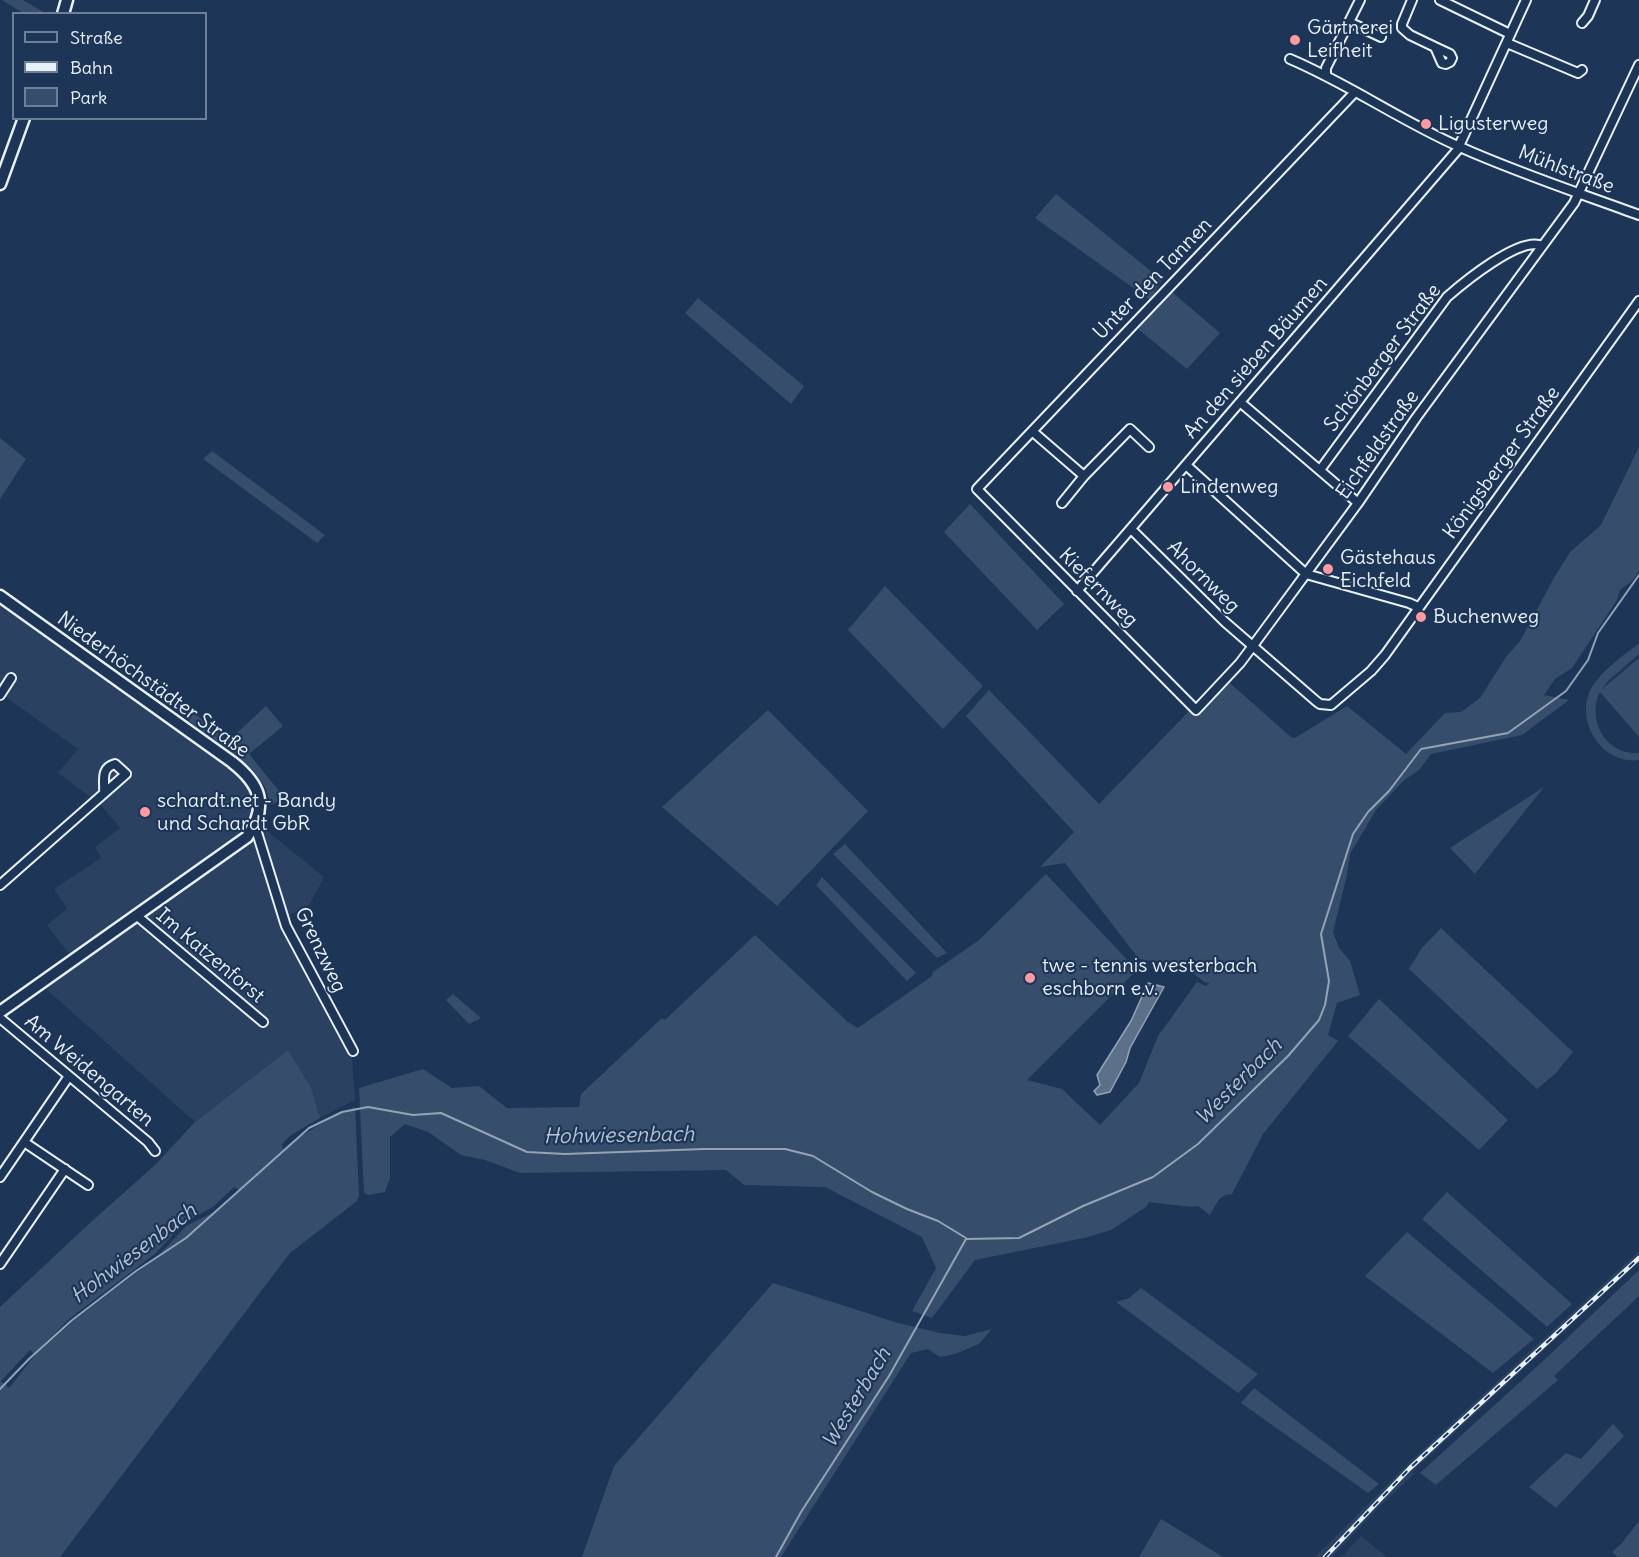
<!DOCTYPE html>
<html>
<head>
<meta charset="utf-8">
<style>
  body { margin:0 }
  #map { position:relative; width:1639px; height:1557px; overflow:hidden; background:#1d3557; font-family:Delius,sans-serif }
  canvas { display:block }
  .legend { position:absolute; left:12px; top:12px; width:195px; height:108px; box-sizing:border-box; background:#1d3557; border:2px solid #6e8097; margin:0; padding:8px 10px; list-style:none; font-size:18px; color:#e8f1f8 }
  .legend li { display:flex; align-items:center; gap:12px; height:30px }
  .legend b { width:30px; border:2px solid #6e8097 }
</style>
</head>
<body>
<div id="map">
<canvas width="1639" height="1557"></canvas>
<ul class="legend">
<li><b style="height:8px;background:#1d3557"></b>Straße</li>
<li><b style="height:8px;background:#e8f1f8"></b>Bahn</li>
<li><b style="height:16px;background:#374d6c"></b>Park</li>
</ul>
</div>
<script>
const ctx = document.querySelector('canvas').getContext('2d');
ctx.lineJoin = 'round';
function fill(path, color) { ctx.fillStyle = color; ctx.fill(path, 'evenodd'); }
function stroke(path, color, width, dash) { ctx.strokeStyle = color; ctx.lineWidth = width; ctx.lineCap = dash ? 'butt' : 'round'; ctx.setLineDash(dash || []); ctx.stroke(path); }
function write(font, color, halo, rows, align = 'center') {
  ctx.font = font + ' Delius,sans-serif'; ctx.lineWidth = 4.5; ctx.setLineDash([]); ctx.textBaseline = 'middle'; ctx.strokeStyle = halo; ctx.fillStyle = color; for (const [text, x, y, turn = 0] of rows) {
    ctx.save(); ctx.translate(x, y); ctx.rotate((+turn || 0) * Math.PI / 180); ctx.textAlign = isNaN(turn) ? turn : align; if (halo) ctx.strokeText(text, 0, 0); ctx.fillText(text, 0, 0); ctx.restore();
  }
}
const built = new Path2D(`
  M0,597L247,780L255,799L250,817L324,877L310,904L286,917L351,1043L355,1100L320,1118L311,1087L288,1050L195,1122L45,988L77,964L47,925L67,909L54,889L101,858L95,847L120,828L101,805L58,773L78,749L0,693Z
  M1639,1251V1262L1412,1472L1414,1474L1379,1507L1332,1557H1315L1415,1457Z
  M1361,1536L1387,1557H1341Z`);
const green = new Path2D(`
  M2,0H23L45,13H23Z
  M1056,194L1162,280L1150,300L1035,218Z
  M1172,292L1220,333L1187,369L1138,329Z
  M698,298L804,386L791,404L685,313Z
  M0,438L26,459L0,499Z
  M1639,447V571L1632,581L1620,590L1617,600L1572,668L1555,679L1544,695L1569,700L1522,735L1431,754L1419,770L1403,781L1376,810L1350,854L1347,875L1333,932L1339,948L1350,961L1360,995L1337,1003L1328,1035L1338,1041L1263,1134L1232,1194C1219,1194 1216,1205 1210,1215L1198,1206L1192,1207L1149,1202L1146,1207L1111,1230L1084,1238L975,1260L932,1318L912,1311L936,1268L922,1237L825,1187L744,1185L726,1170L520,1173L485,1160L461,1155L428,1132L405,1124L390,1137V1178L385,1192L368,1195L364,1193L359,1088L423,1069L452,1088L479,1086L507,1108L579,1107L581,1094L662,1018L665,1020L755,935L848,1022L858,1028L932,976L933,972L979,940L1046,874L1137,970L1027,1080L1062,1089L1100,1125L1139,1083L1158,1036L1197,982L1206,986L1210,982L1206,983L1182,965L1139,959L1065,863L1040,867L1074,832L966,716L989,690L1099,804L1191,709L1194,703L1223,677L1291,737L1295,738L1347,706L1406,754L1445,713L1461,712L1480,698L1506,657L1520,641L1555,576L1570,552L1601,525Z
  M212,451L325,535L317,543L203,459Z
  M970,504L1064,604L1037,630L944,532Z
  M885,586L983,686L943,729L848,630Z
  M1639,643V654L1607,682L1602,689L1639,658V737L1600,692C1586,719 1606,756 1639,753V760C1602,765 1573,720 1592,687C1603,669 1623,656 1639,643Z
  M266,706L283,726L249,754L287,801L284,803L280,800L271,805L265,787L253,770L189,721L193,712L228,741Z
  M768,710L868,811L777,906L662,807Z
  M1544,787L1475,874L1450,848Z
  M845,844L947,953L937,958L833,854Z
  M822,877L916,973L907,981L816,885Z
  M1441,928L1573,1052L1555,1074L1537,1089L1409,969L1422,948Z
  M453,994L481,1018L469,1024L446,1000Z
  M1379,999L1508,1120L1479,1150L1348,1036Z
  M288,1050L311,1087L320,1118L291,1135L282,1144L283,1149C305,1133 329,1117 355,1107L359,1195L357,1201L290,1253L60,1557H0V1307L91,1222L155,1165L195,1122ZM234,1187L239,1190L216,1211L186,1226L158,1256L72,1322L35,1355L9,1388L1,1381L30,1350L34,1354L69,1319L156,1253L184,1223L213,1207Z
  M1447,1192L1572,1304L1547,1327L1422,1219Z
  M1407,1232L1534,1339L1493,1373L1365,1276Z
  M1639,1270V1296L1554,1376L1558,1380L1436,1485L1420,1473L1543,1361Z
  M773,1283L898,1323L940,1333L965,1336L992,1329L979,1344L955,1354L940,1357L928,1349L911,1353L781,1557H582L614,1466Z
  M1141,1288L1258,1374L1238,1393L1116,1302L1129,1298Z
  M1254,1388L1379,1484L1368,1493L1241,1403Z
  M1613,1424L1624,1436L1556,1508L1529,1487L1566,1453L1581,1459Z
  M1161,1519L1223,1557H1139Z
  M1639,1521V1557H1618L1612,1552L1621,1544Z`);
const water = new Path2D(`
  M1148,983L1164,987L1130,1048L1126,1062L1110,1092L1097,1095L1094,1091L1100,1085L1097,1075L1131,1021Z`);
const stream = new Path2D(`
  M0,1389L29,1359L71,1321L136,1271L186,1238L309,1128L342,1112L368,1107L413,1115L441,1113L527,1152L565,1154L704,1149H785L813,1156L872,1192L907,1209L938,1221L966,1238
  M776,1557L801,1512L889,1376L966,1239L1019,1238L1083,1206L1153,1177L1198,1144L1288,1056L1319,1020L1325,1005L1329,981L1321,934L1353,834L1368,812L1389,791L1421,749L1508,733L1566,691L1588,660L1598,633L1639,575`);
const minor = new Path2D(`
  M1412,0L1402,24V28L1410,35L1435,47L1442,63L1446,64L1450,62L1452,58L1450,54L1435,47
  M1440,0L1510,34
  M1349,22L1381,37
  M1582,23L1588,16L1595,0
  M1507,43L1578,73L1582,70
  M1290,59C1349,84 1401,121 1460,147C1518,173 1579,193 1639,215
  M1326,74V68L1360,0
  M1355,92L977,489L1196,710L1240,663L1252,647L1358,503L1416,418L1574,203L1639,65
  M1459,146L1526,0
  M1240,402L1358,503
  M1032,431L1084,476
  M1186,465L1306,574L1409,603L1418,607
  M1320,470L1447,297C1463,283 1521,235 1542,246
  M1062,503L1084,476L1130,429L1149,447
  M1131,529L1225,622L1316,701L1320,704L1331,705L1371,671L1385,655L1639,301
  M1077,591L1460,147
  M0,695L11,678
  M255,826L286,926L353,1051
  M0,885L126,774L115,764C100,768 105,781 104,793
  M136,915L263,1022
  M0,1018L148,1142L155,1151
  M24,1142L88,1185
  M0,1177L69,1076
  M0,1264L65,1169`);
const tertiary = new Path2D(`
  M63,14L67,0
  M0,184L24,118
  M0,596L232,762C260,784 269,805 247,837L0,1012`);
const rail = new Path2D(`
  M1325,1557L1410,1468L1639,1258`);
const markers = [
  [1295,40,6,"#ff9aa2"],
  [1426,124,6,"#ff9aa2"],
  [1168,487,6,"#ff9aa2"],
  [1328,569,6,"#ff9aa2"],
  [1421,617,6,"#ff9aa2"],
  [145,812,6,"#ff9aa2"],
  [1030,978,6,"#ff9aa2"]
];
const poiNames = [
  ["Gärtnerei",1307,28],
  ["Leifheit",1307,51],
  ["Ligusterweg",1438,124],
  ["Lindenweg",1180,487],
  ["Gästehaus",1340,558],
  ["Eichfeld",1340,581],
  ["Buchenweg",1433,617],
  ["schardt.net - Bandy",157,801],
  ["und Schardt GbR",157,824],
  ["twe - tennis westerbach",1042,966],
  ["eschborn e.v.",1042,989]
];
const streetNames = [
  ["Mühlstraße",1566,170,21],
  ["Unter den Tannen",1153,279,-46],
  ["An den sieben Bäumen",1256,358,-49],
  ["Schönberger Straße",1383,358,-53],
  ["Eichfeldstraße",1378,445,-55],
  ["Königsberger Straße",1502,463,-54],
  ["Ahornweg",1203,577,45],
  ["Kiefernweg",1098,588,45],
  ["Niederhöchstädter Straße",153,685,36],
  ["Grenzweg",320,950,64],
  ["Im Katzenforst",210,956,40],
  ["Am Weidengarten",89,1071,40]
];
const waterNames = [
  ["Westerbach",1239,1082,-45],
  ["Hohwiesenbach",619,1136,-1],
  ["Hohwiesenbach",134,1254,-37],
  ["Westerbach",857,1398,-59]
];
fill(built, '#2a4162');
fill(green, '#374d6c');
fill(water, '#5d7089');
stroke(water, '#95a4b5', 1.5);
stroke(stream, '#95a4b5', 2);
stroke(minor, '#e8f1f8', 12);
stroke(tertiary, '#e8f1f8', 15);
stroke(minor, '#1d3557', 8);
stroke(tertiary, '#1d3557', 10);
stroke(rail, '#e8f1f8', 4.5);
stroke(rail, '#1d3557', 2, [7]);
for (const [x, y, r, color] of markers) { const dot = new Path2D(); dot.arc(x, y, r, 0, 2 * Math.PI); ctx.fillStyle = color; ctx.fill(dot); stroke(dot, '#1d3557', 2); }
write('20px', '#e8f1f8', '#1d3557', poiNames, 'left');
write('20px', '#e8f1f8', '#1d3557', streetNames);
write('italic 21px', '#b7c4d1', '#1d3557', waterNames);
</script>
</body>
</html>
